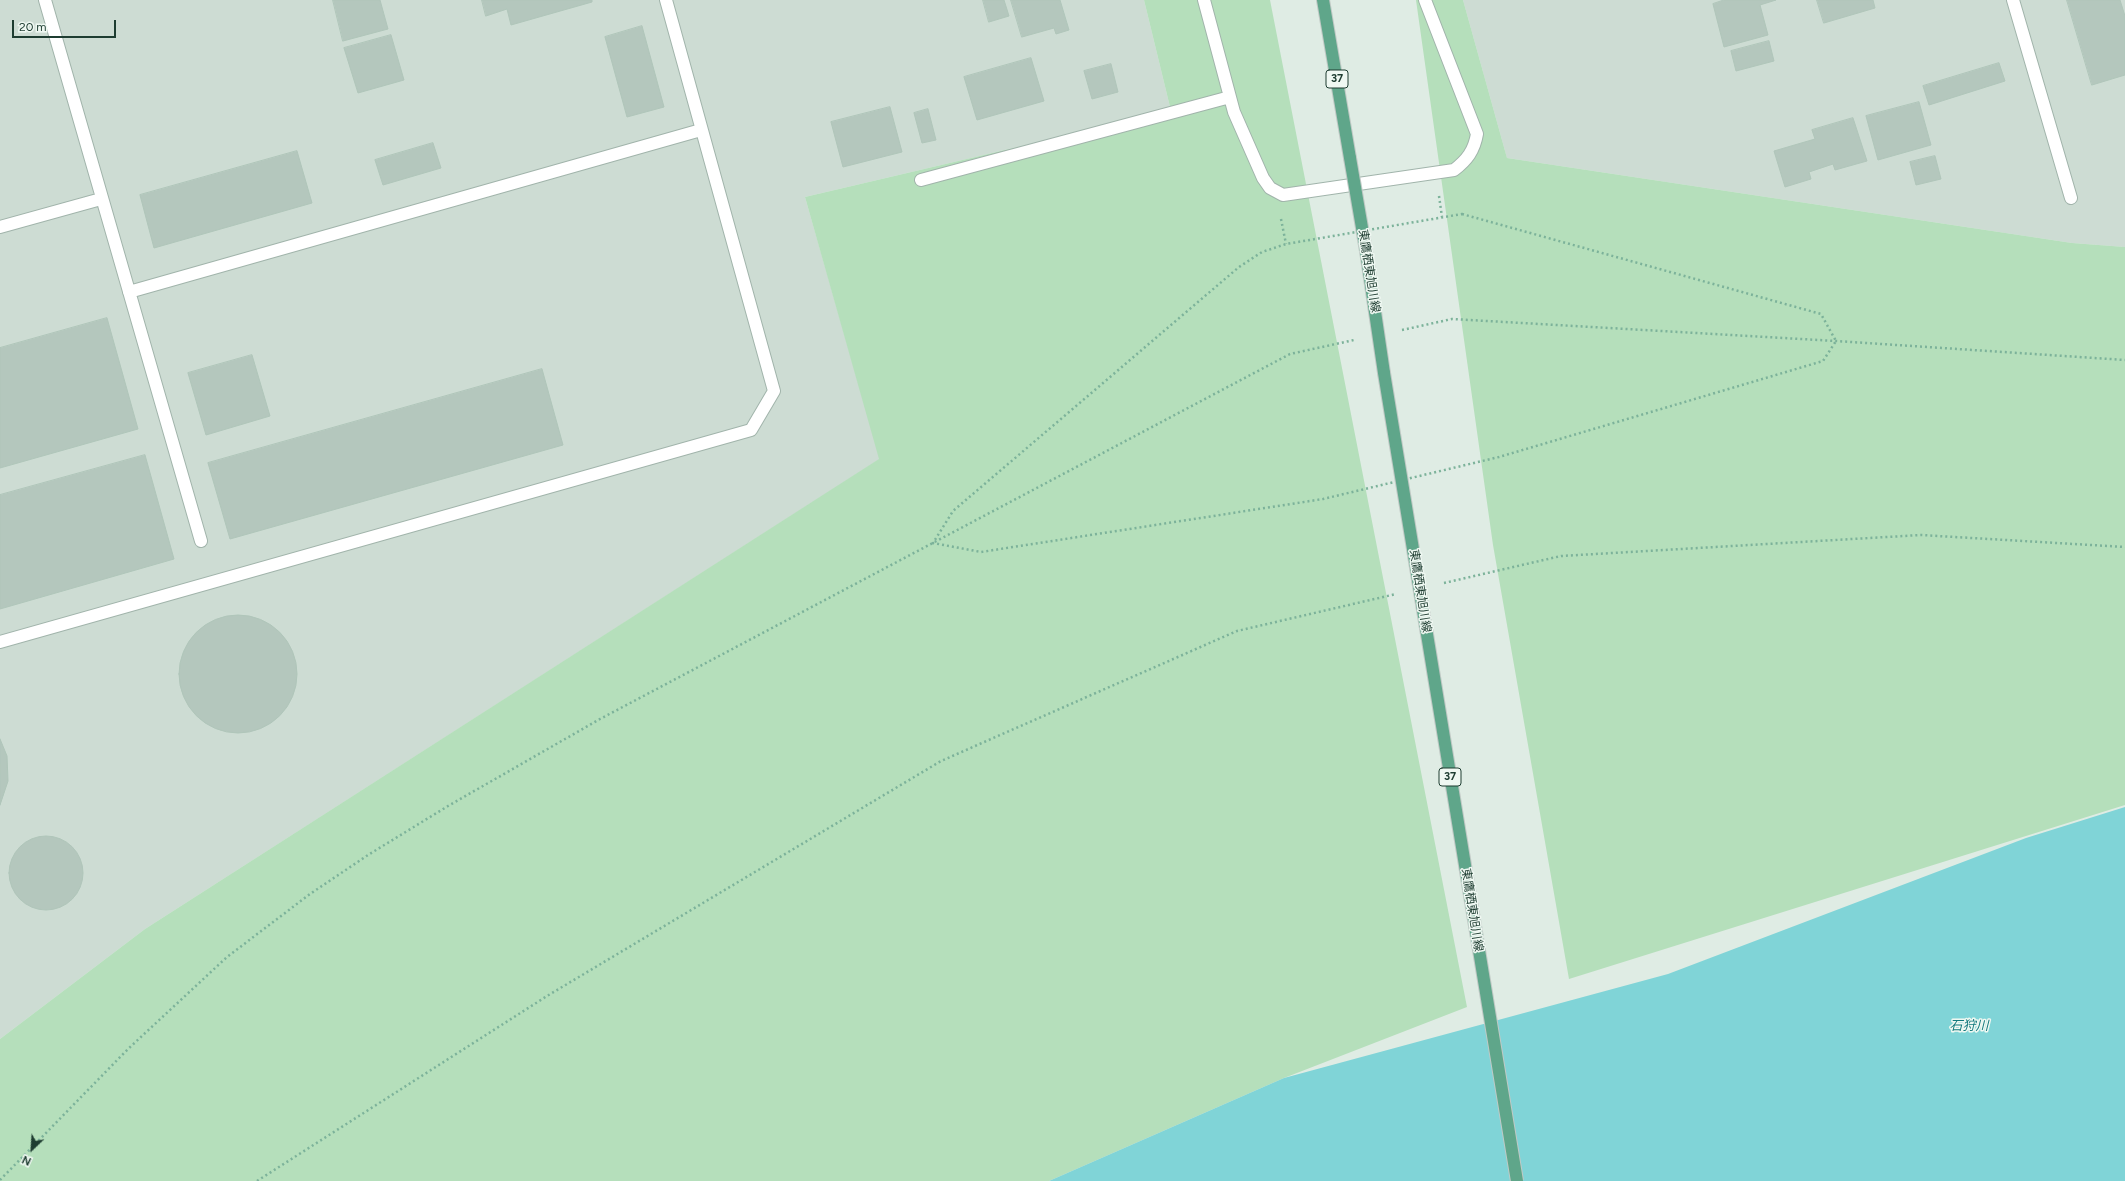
<!DOCTYPE html>
<html>
<head>
<meta charset="utf-8">
<style>
  body { margin:0 }
  #map { position:relative; width:2125px; height:1181px; overflow:hidden; background:#dfece4; font-family:Figtree,sans-serif }
  canvas { display:block }
  .north { position:absolute; left:12px; top:1129px; width:40px; height:40px; -webkit-text-stroke:3px #eff8f2; paint-order:stroke; rotate:205deg; font-size:11px; font-weight:700; line-height:16px; text-align:center; color:#1e3d31 }
  .north::after { content:''; display:block; margin:auto; width:14px; height:18px; background:#1e3d31; clip-path:polygon(50% 0,100% 100%,50% 72%,0 100%) }
  .scale { position:absolute; left:12px; top:20px; width:104px; height:18px; box-sizing:border-box; border:2px solid #1e3d31; border-top:0; padding-left:5px; font-size:12px; line-height:14px; white-space:nowrap; color:#1e3d31; -webkit-text-stroke:3px #eff8f2; paint-order:stroke }
</style>
</head>
<body>
<div id="map">
<canvas width="2125" height="1181"></canvas>
<div class="north">N</div>
<div class="scale">20 m</div>
</div>
<script>
const ctx = document.querySelector('canvas').getContext('2d');
ctx.lineJoin = 'round';
function fill(path, color) { ctx.fillStyle = color; ctx.fill(path, 'evenodd'); }
function stroke(path, color, width, dash) { ctx.strokeStyle = color; ctx.lineWidth = width; ctx.lineCap = dash ? 'butt' : 'round'; ctx.setLineDash(dash || []); ctx.stroke(path); }
function write(font, color, halo, rows, align = 'center') {
  ctx.font = font + ' Figtree,"Noto Sans JP",sans-serif'; ctx.lineWidth = 3; ctx.setLineDash([]); ctx.textBaseline = 'middle'; ctx.strokeStyle = halo; ctx.fillStyle = color; for (const [text, x, y, turn = 0] of rows) {
    ctx.save(); ctx.translate(x, y); ctx.rotate((+turn || 0) * Math.PI / 180); ctx.textAlign = isNaN(turn) ? turn : align; if (halo) ctx.strokeText(text, 0, 0); ctx.fillText(text, 0, 0); ctx.restore();
  }
}
const built = new Path2D(`
  M0,0H1144L1171,111L805,197L880,459L145,929L0,1039Z
  M1463,0H2125V247L2072,243L1507,158Z`);
const green = new Path2D(`
  M1144,0H1270L1467,1007L1284,1078L1049,1181H0V1039L145,929L879,459L805,197L1171,111Z
  M1416,0H1463L1507,158L2072,243L2125,247V805L1569,979L1493,545Z`);
const water = new Path2D(`
  M2125,807V1181H1049L1284,1078L1668,974L2026,838Z`);
const building = new Path2D(`
  M333,0H380L388,29L343,41Z
  M482,0H592V2L511,25L507,9L486,16Z
  M983,0H1004L1009,16L989,22Z
  M1011,0H1060L1069,30L1056,34L1054,28L1022,37Z
  M1724,0H1776L1760,5L1768,35L1724,47L1713,4Z
  M1817,0H1873L1875,8L1824,23Z
  M2067,0H2120L2125,16V75L2092,85Z
  M642,26L664,107L627,117L605,37Z
  M391,35L404,80L358,93L344,48Z
  M1769,41L1774,61L1736,71L1731,51Z
  M1031,58L1044,101L977,120L964,77Z
  M1999,63L2005,81L1929,105L1923,86Z
  M1111,64L1118,92L1092,99L1084,71Z
  M1919,102L1931,145L1878,160L1866,116Z
  M890,107L902,152L843,167L831,122Z
  M928,109L936,140L922,143L914,113Z
  M1853,118L1867,161L1835,170L1833,164L1809,172L1811,179L1785,187L1774,151L1815,139L1812,130Z
  M433,143L441,168L383,185L375,160Z
  M297,151L312,203L154,248L140,195Z
  M1935,156L1941,179L1916,185L1910,162Z
  M107,318L138,429L0,468V348Z
  M252,355L270,416L206,435L188,373Z
  M542,369L563,445L230,539L208,463Z
  M145,455L174,559L0,609V495Z
  M179 674a59 59 0 1 1 118 0a59 59 0 1 1-118 0Z
  M0,739L7,756L8,781L0,805Z
  M9 873a37 37 0 1 1 74 0a37 37 0 1 1-74 0Z`);
const path = new Path2D(`
  M1439,196L1442,217
  M1462,214L1821,314L1836,341L1823,361L1499,457L1323,499L981,552L933,543L953,511L1239,267L1262,252L1286,244Z
  M1281,219L1286,244
  M1402,330L1452,319L1836,341L2125,360
  M1444,583L1561,556L1921,535L2125,547
  M0,1180L128,1049L227,957L310,894L368,855L448,806L600,719L1290,354L1354,340
  M257,1181L547,996L941,761L1237,631L1396,594`);
const minor = new Path2D(`
  M45,0L201,541
  M1204,0L1234,112L1263,178L1270,188L1283,195L1454,170C1467,160 1474,151 1477,134L1425,0
  M2013,0L2071,198
  M921,180L1230,97
  M0,227L101,199
  M129,292L701,130
  M0,642L751,430L774,391L666,0`);
const major = new Path2D(`
  M1323,0L1350,158
  M1366,251L1384,373`);
const majorBridge = new Path2D(`
  M1350,158L1366,251
  M1384,373L1517,1181`);
const shields = [
  [1337,79,22],
  [1450,777,22]
];
const shieldNames = [
  ["37",1337,79],
  ["37",1450,777]
];
const streetNames = [
  ["東鷹栖東旭川線",1369,271,81],
  ["東鷹栖東旭川線",1420,591,81],
  ["東鷹栖東旭川線",1472,910,81]
];
const waterNames = [
  ["石狩川",1969,1026]
];
fill(built, '#cddcd3');
fill(green, '#b5dfbb');
fill(water, '#80d4d7');
fill(building, '#b4c7bd');
stroke(building, '#b0c6ba', 1);
stroke(minor, '#a1b4ab', 14);
stroke(major, '#c0c9c5', 14);
stroke(path, '#7cb29a', 2.5, [2, 3]);
stroke(minor, '#fff', 12);
stroke(major, '#5fa68a', 12);
stroke(majorBridge, '#c0c9c5', 14, []);
stroke(majorBridge, '#5fa68a', 12);
for (const [x, y, w] of shields) { const box = new Path2D(); box.roundRect(x - w / 2, y - 9, w, 18, 3); ctx.fillStyle = '#eff8f2'; ctx.fill(box); stroke(box, '#1e3d31', 1); }
write('bold 11px', '#1e3d31', null, shieldNames);
write('12px', '#1e3d31', '#eff8f2', streetNames);
write('italic 13px', '#137a7e', '#eff8f2', waterNames);
</script>
</body>
</html>
